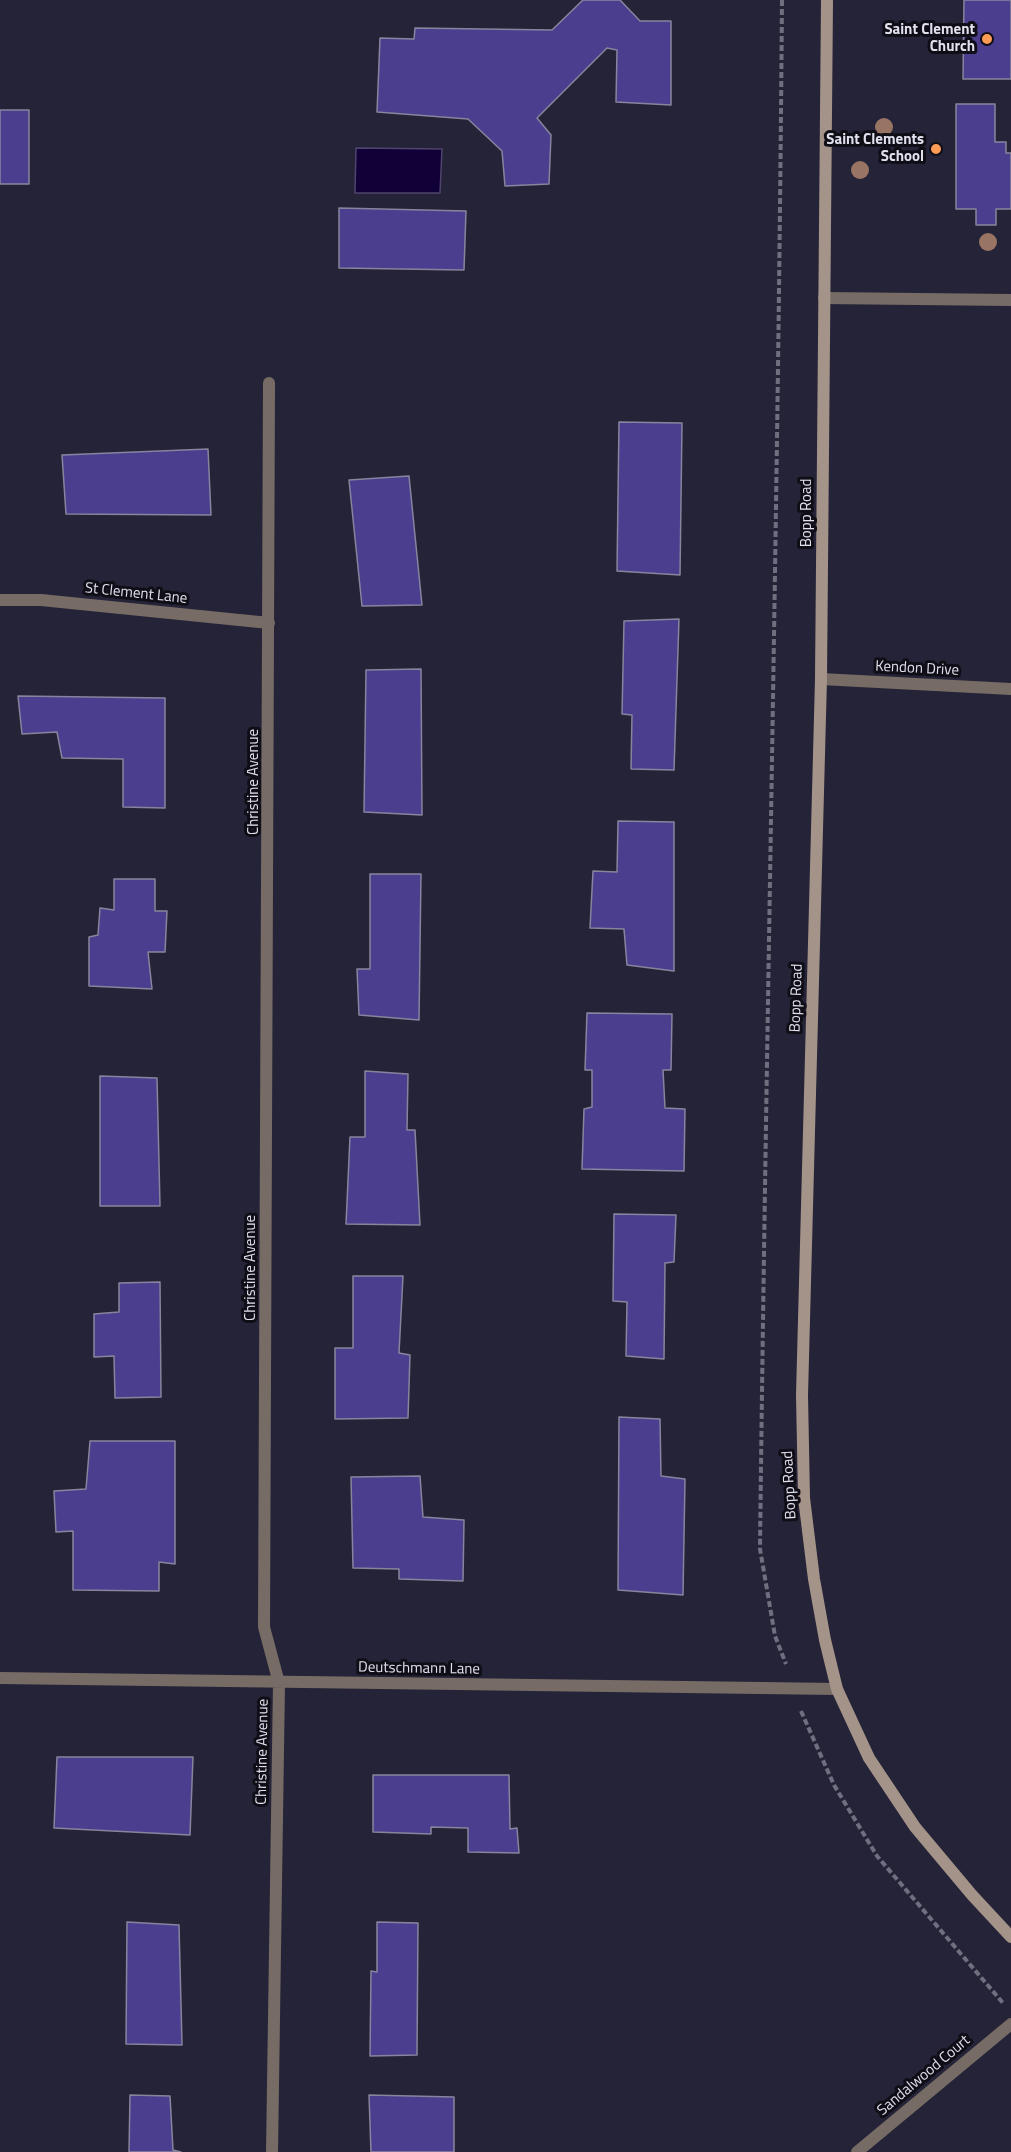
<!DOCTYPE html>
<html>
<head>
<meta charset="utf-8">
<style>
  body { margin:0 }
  canvas { display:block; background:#252337 }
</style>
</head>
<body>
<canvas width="1011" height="2152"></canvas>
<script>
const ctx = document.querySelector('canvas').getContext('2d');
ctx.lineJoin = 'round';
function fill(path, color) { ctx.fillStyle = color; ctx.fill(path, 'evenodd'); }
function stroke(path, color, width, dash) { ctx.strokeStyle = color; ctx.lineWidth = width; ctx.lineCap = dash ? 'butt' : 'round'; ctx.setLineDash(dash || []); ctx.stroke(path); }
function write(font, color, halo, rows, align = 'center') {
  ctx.font = font + ' "Titillium Web",sans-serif'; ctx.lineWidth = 6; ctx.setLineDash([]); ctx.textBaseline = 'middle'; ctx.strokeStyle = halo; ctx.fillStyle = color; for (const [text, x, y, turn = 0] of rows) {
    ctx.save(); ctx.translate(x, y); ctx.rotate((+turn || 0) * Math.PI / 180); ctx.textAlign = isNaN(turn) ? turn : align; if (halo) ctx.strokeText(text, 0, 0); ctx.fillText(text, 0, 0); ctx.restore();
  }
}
const water = new Path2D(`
  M356,148L442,149L440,193H355Z`);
const building = new Path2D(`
  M583,0H620L640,21H671V105L616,102L617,50L607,48L537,118L551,135L549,184L505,186L502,151L468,119L377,112L380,38L414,39L415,28L552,30Z
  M964,0H1011V79H963Z
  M956,104H995V142H1006V153H1011V209H996V225H976V209H956Z
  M0,110H29V184H0Z
  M339,208L466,211L464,270L339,268Z
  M619,422L682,423L680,575L617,571Z
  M208,449L211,515L66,514L62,455Z
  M409,476L422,605L362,606L349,480Z
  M679,619L674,770L631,769L632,715L622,714L624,621Z
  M421,669L422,815L364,812L366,670Z
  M18,696L165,698V808L123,807V759L62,758L57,732L22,734Z
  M618,821L674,822V971L627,965L624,929L590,928L593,871L617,872Z
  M370,874H421L419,1020L359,1015L357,969H370Z
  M114,879H155V911H167L165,952H148L152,989L89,986V937L98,935L100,908L114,910Z
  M587,1013L672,1014L671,1070H663L665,1108L685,1109L684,1171L582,1169L584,1109L592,1107V1070H585Z
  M365,1071L408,1074L407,1130H415L420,1225L346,1224L350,1137H365Z
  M100,1076L157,1078L160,1206H100Z
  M614,1214L676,1215L674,1262L665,1263L664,1359L626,1356L627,1302L613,1301Z
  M353,1276H403L399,1353L410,1355L408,1418L335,1419V1348H353Z
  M160,1282L161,1397L115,1398L114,1356L94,1357V1314L119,1312V1283Z
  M619,1417L660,1419L661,1476L685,1479L683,1595L618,1590Z
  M90,1441H175V1564L159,1562V1591L73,1590V1531L56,1532L54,1491L86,1489Z
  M420,1476L423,1517L464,1520L463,1581L399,1579V1569L353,1568L351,1477Z
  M57,1757H193L190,1835L54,1828Z
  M373,1775H509L510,1829L517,1828L519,1853L468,1852V1828L431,1827V1834L373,1832Z
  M127,1922L179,1925L182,2045L126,2044Z
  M377,1922L418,1923L417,2055L370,2056L371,1971L377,1972Z
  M130,2095L170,2096L173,2150L181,2152H129Z
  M369,2095L454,2097V2152H371Z`);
const path = new Path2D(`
  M782,0C778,516 766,1033 760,1549L775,1636L786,1664
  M801,1711L834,1785L877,1856L1003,2003`);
const lane = new Path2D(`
  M824,298L1011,300`);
const street = new Path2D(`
  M269,383L264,1627L279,1683L272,2152
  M0,600H41L269,623
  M821,679L1011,689
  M0,1678L837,1689
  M857,2152L1011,2024`);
const secondary = new Path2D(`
  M827,0L821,679L802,1395L804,1498L814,1579L825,1640L837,1689L869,1758L915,1827L972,1895L1011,1937`);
const trees = [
  [884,127],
  [860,170],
  [988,242]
];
const markers = [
  [987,39,6,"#fd9c55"],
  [936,149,6,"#fd9c55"]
];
const poiNames = [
  ["Saint Clement",975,30],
  ["Church",975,47],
  ["Saint Clements",924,140],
  ["School",924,157]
];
const streetNames = [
  ["Bopp Road",807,513,-90],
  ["St Clement Lane",136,594,6],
  ["Kendon Drive",917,669,3],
  ["Christine Avenue",254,782,-90],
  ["Bopp Road",797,998,-88],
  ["Christine Avenue",251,1268,-90],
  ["Bopp Road",790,1485,-93],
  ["Deutschmann Lane",419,1669,1],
  ["Christine Avenue",263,1752,-89],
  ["Sandalwood Court",924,2076,-40]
];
fill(water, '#110037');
stroke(water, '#4f446e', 1.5);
fill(building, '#4c3e8f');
stroke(building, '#86859d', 1.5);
stroke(path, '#706f80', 4, [6, 3]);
stroke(lane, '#766c65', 12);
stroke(street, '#766c65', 12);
stroke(secondary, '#a49389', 12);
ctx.fillStyle = '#987465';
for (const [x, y] of trees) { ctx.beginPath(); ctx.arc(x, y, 9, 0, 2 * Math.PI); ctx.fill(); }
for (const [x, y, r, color] of markers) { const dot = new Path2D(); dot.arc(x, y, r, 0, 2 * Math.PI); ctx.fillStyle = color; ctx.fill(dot); stroke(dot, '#0f0e17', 2); }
write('bold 15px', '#e1e1ee', '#0f0e17', poiNames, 'right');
write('15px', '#e1e1ee', '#0f0e17', streetNames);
</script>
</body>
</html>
